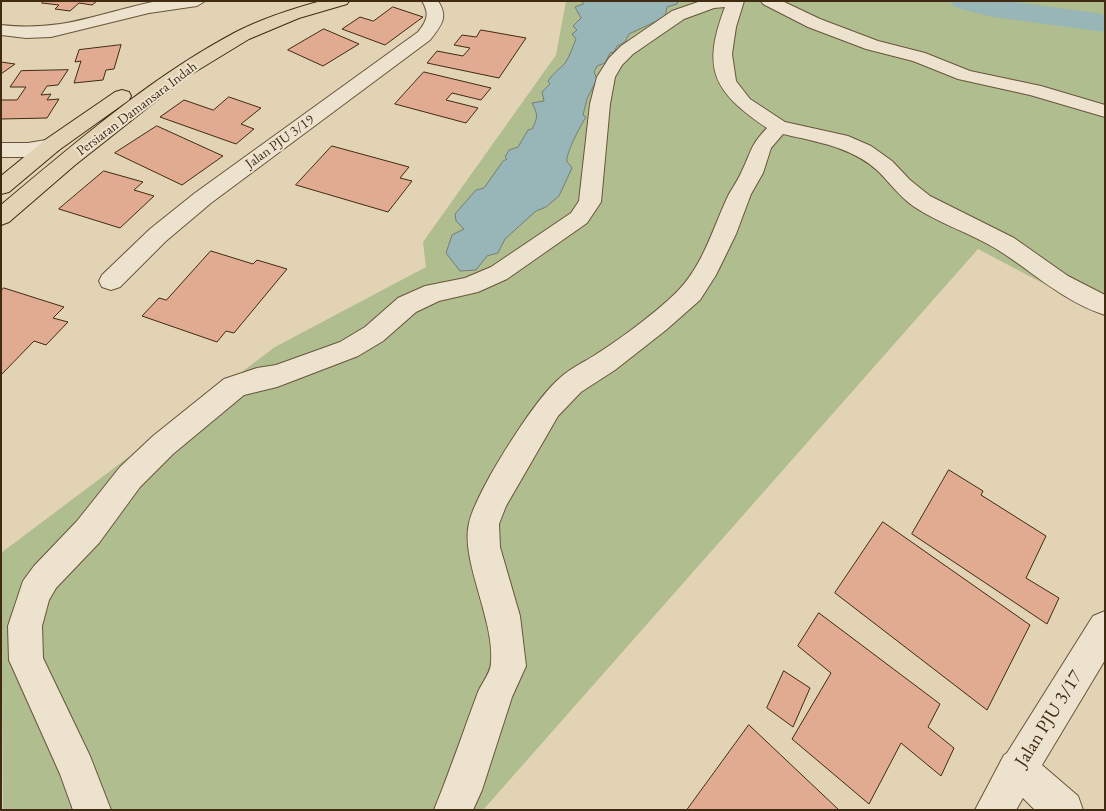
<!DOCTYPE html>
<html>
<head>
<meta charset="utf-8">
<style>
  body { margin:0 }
  #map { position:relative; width:1106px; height:811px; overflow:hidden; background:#e2d3b4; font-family:"EB Garamond",serif }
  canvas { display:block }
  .frame { position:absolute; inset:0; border:2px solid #402a12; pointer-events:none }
</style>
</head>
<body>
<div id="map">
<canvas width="1106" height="811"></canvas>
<div class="frame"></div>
</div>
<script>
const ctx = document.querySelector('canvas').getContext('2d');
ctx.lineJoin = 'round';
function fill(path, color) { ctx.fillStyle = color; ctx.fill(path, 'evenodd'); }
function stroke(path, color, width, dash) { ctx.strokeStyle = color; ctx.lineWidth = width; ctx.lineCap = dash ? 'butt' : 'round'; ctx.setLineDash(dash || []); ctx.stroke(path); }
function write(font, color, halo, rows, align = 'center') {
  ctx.font = font + ' "EB Garamond",serif'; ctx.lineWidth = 4; ctx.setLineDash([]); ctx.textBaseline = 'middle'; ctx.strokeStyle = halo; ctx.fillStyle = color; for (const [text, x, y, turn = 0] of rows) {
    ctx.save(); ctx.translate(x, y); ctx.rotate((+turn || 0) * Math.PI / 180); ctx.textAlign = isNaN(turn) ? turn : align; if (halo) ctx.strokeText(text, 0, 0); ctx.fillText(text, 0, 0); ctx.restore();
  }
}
const green = new Path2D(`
  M566,1H1105V316L978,249L483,810H3L1,553L275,347L426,267L423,242L556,55Z`);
const water = new Path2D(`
  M583,1H678L677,4L667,7L665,17L629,34L625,42L617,46L614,52L610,53L605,63L597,66L594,72L597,79L587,99L583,115L586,117C581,125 565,154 567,162C568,162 572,168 572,168L559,196L546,207L536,211L505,239L498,253L487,256L476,270L460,271L446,253L452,235L464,229L456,221L455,214L476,190L484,188L503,161L507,159L505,157L509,150L518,147L528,130L532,129C538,118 538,114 532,103L544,101L542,92L550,84L548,81C553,73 560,69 565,63C570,56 573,46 576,39L572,34L577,30L573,26L581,18L575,7L583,4Z`);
const river = new Path2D(`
  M950,1H1008L1103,14L1105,32L993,17L954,7Z`);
const building = new Path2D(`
  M44,1H97L92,5L79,3L70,11L55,9L59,5L42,3Z
  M393,7L423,17L385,45L342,29L360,17L373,21Z
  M324,29L359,44L323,66L288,50Z
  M481,30L526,38L499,78L427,63L437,51L463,56L470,48L454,45L462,35L476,37Z
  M121,45L114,69L106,70L103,80L74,83L81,61L75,62L79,50Z
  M1,62L15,64L1,74Z
  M68,70L58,85L47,86L41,95L51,94L47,100L59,99L47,118L1,119V100H17L26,87H10L21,71Z
  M424,72L491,88L481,100L452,93L446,100L478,108L466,123L395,104Z
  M229,97L261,108L241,124L254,129L236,144L160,117L184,100L213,110Z
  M157,126L223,156L182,185L115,153Z
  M332,146L409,167L400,178L412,181L388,212L296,185Z
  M104,171L143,182L134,190L154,196L120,228L59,209Z
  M211,251L253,264L257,260L287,269L234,333L226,331L217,342L142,316L159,298L166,300Z
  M4,288L64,307L53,318L68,322L46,345L34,341L1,375V291Z
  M949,470L983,491L981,495L1046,536L1026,578L1059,598L1047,624L912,534Z
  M883,522L1030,625L987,710L835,593Z
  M819,613L940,704L928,727L954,748L941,776L901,743L869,804L792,739L831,673L798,646Z
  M784,671L810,688L793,727L767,708Z
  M749,725L839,810H687Z`);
const minor = new Path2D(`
  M157,1H205L197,6L149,13L51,37L26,38L1,35V25C63,32 99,13 157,1Z
  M422,1H438C449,17 441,26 430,40L211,203L166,241L120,287L111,290L102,287L99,281L102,275L150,229L195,193L418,32C427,21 430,14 422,1Z
  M701,1H744L736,27L732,54L736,81L750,99L785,122L848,136L871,146L892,161L910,180L930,196L1014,238L1068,276L1105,295V315C1064,302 1033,272 998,250C971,233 939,224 913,206C899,196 890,183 878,171C852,147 817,142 783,134L771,148L763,173L751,194L736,234L716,275L700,300L666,330L615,370L581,392L558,416L506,506L499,524L500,547L520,616L526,666L512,697L482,790L473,810H434C450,771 463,732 478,692C482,683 491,672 491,663C495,620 460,560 469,523C477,490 535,398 561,377C571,368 584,362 595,355C619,340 667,305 684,284C706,257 714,225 729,194C733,187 738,180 741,173C752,151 749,147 767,128C714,92 701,70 725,7L714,8L684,19L633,54L622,65L615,77L610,104L601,202L587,223L507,279L478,292L439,301L416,312L383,341L358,356L277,387L244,395L173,454L140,487L99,543L56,588L49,600L42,626L43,658L90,756L111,810H73L60,774L9,660L8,626L23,581L34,566L77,521L120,467L153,436L224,379L257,368L276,365L340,342L365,327L398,298L425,286L465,278L491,267L571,213L579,201L590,104L597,77L609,58L621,46L672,11Z
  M761,1H782L820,19L878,41L925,53L970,71L1041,86L1105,105V117L1030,95L958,79L913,61L866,49L808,27L763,4Z
  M52,139L59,140L62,145L59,150L28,157H1V143H28Z
  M1105,611V660L1042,765L1078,796L1083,810H1035L1023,798L1016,810H975L1004,755L1007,753L1093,616Z`);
const major = new Path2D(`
  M321,1H349L347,4L299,18L249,39L185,78L75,165L9,222L1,225V205C75,143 151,77 236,32C263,18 292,9 321,1Z
  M122,90L129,92L131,96L129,100L59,150L9,192L1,194V176L45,140L115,92Z`);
const farStreetnames = [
  ["Persiaran Damansara Indah",137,109,-37],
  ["Jalan PJU 3/19",280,142,-36]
];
const nearStreetnames = [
  ["Jalan PJU 3/17",1049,719,-58]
];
fill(green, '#b0bd8f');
fill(water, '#98b6b7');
stroke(water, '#757e75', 1);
fill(river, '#98b6b7');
fill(building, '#e1ab91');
stroke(building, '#402a12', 1);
stroke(minor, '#68543a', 2);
stroke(major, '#402a12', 2);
fill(minor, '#ece2ce');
fill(major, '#e2d3b4');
write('14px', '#402a12', '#ece2ce', farStreetnames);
write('19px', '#402a12', '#ece2ce', nearStreetnames);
</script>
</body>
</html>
